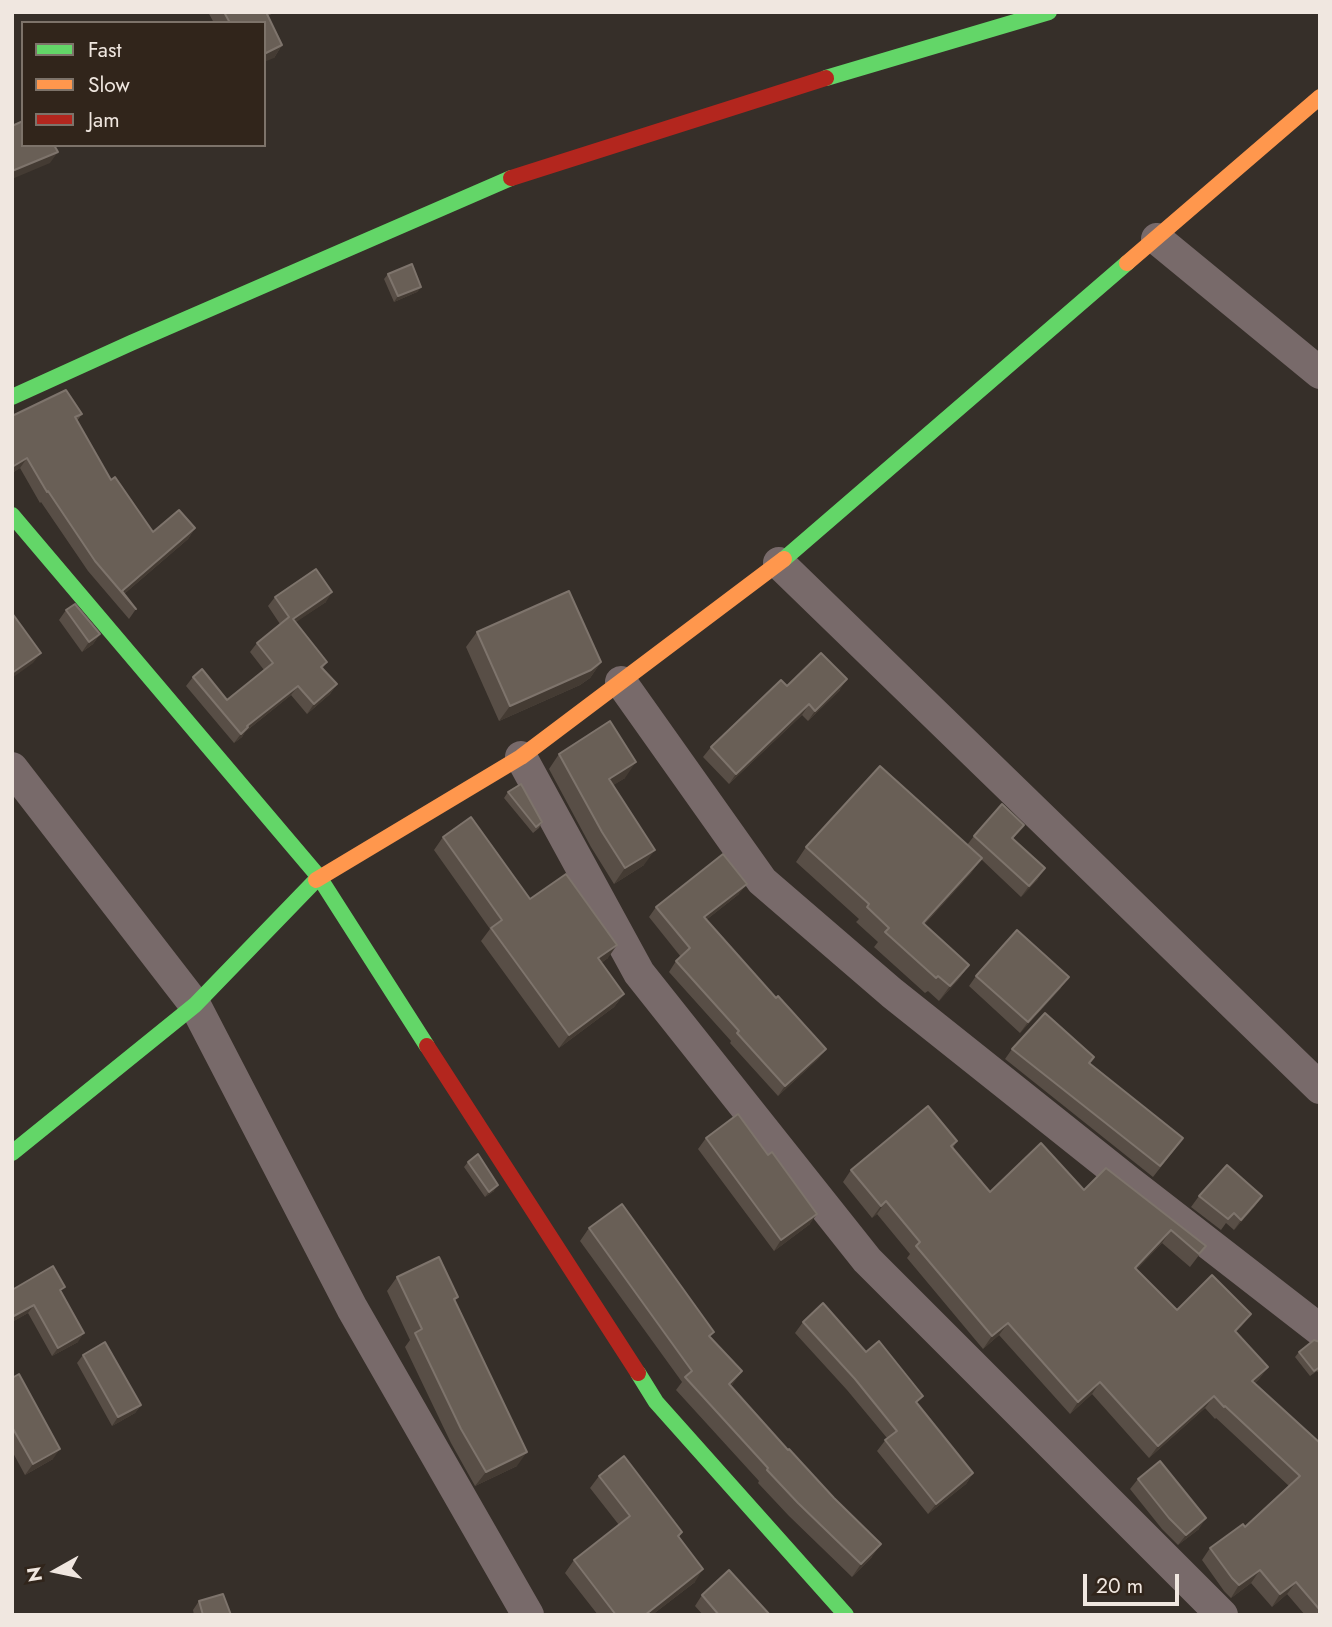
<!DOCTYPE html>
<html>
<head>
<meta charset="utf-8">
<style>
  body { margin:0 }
  #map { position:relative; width:1332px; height:1627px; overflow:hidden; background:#362f29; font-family:Jost,sans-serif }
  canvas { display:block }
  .frame { position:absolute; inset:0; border:14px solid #f0e7e0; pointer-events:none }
  .legend { position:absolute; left:21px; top:21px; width:245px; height:126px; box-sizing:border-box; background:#31251b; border:2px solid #7d736a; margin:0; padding:9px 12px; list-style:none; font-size:21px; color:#f0e7e0 }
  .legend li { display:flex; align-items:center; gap:14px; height:35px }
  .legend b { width:35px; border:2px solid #7d736a }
  .north { position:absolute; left:21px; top:1536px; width:70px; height:70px; -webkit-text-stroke:5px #31251b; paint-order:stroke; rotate:261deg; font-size:19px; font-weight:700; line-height:28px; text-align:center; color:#f0e7e0 }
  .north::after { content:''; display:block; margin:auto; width:24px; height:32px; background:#f0e7e0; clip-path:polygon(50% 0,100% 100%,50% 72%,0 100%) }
  .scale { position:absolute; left:1083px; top:1574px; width:96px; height:32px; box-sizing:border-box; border:4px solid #f0e7e0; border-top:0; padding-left:9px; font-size:21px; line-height:24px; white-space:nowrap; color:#f0e7e0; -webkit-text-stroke:5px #31251b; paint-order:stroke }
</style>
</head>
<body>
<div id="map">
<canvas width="1332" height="1627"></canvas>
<div class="frame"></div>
<ul class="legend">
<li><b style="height:9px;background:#63d668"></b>Fast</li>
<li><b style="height:9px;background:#ff974d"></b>Slow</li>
<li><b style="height:9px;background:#b3261e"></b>Jam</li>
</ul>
<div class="north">N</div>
<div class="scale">20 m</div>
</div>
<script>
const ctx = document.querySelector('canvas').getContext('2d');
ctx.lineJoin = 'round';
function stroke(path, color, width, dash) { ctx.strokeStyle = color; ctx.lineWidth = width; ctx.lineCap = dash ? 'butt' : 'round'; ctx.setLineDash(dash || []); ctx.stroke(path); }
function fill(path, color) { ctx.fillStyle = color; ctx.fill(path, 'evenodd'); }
const street = new Path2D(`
  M1157,239L1320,373
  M779,563L1320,1088
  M621,682L762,881L892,993L1128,1181L1320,1330
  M521,757L639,973L867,1260L1222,1615
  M12,768L195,1005L352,1308L528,1615`);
const fast = new Path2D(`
  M826,78L1049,12
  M12,397L131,343L511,178
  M12,515L319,877L427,1046
  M784,559L1127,263
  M12,1153L195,1005L316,880
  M638,1373L656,1402L846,1615`);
const slow = new Path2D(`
  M1127,263L1320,97
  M316,880L521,757L784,559`);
const jam = new Path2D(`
  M511,178L826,78
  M427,1046L638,1373`);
const wall = new Path2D(`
  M208,12H275L268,16L282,45L274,58L264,23H214Z
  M388,274L421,287L417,292L394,302L384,279Z
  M82,414L77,421L111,480L153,532L195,528L188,539L124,594L136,609L129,619L88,571L41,502L40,503L20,468L12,473V416Z
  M275,597L326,602L295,622L327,662L323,668L337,684L330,694L307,714L291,695L245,732L242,737L234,743L186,686L193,677L227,700L264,670L250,652L257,643L280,624L268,606Z
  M66,610L100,634L93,644L82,652L59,620Z
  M477,632L601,662L590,678L580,685L499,721L466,647Z
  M787,686L840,690L808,721L802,715L729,784L703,757L711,747Z
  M559,754L625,778L613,785L644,865L614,884L591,847L549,769Z
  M508,792L542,822L539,828L533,833L504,798Z
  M1016,835L1013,839L1038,879L1021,897L981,859L971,873L924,925L969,965L958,980L939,1001L928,991L925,993L874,947L878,942L856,922L859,919L796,862L806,847L967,845L974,836Z
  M443,837L608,958L601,963L624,994L614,1007L559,1048L481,941L490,929L434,850Z
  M739,894L706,920L776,998L826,1049L818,1059L778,1096L730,1043L731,1041L669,972L676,961L681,957L649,917L656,907Z
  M976,976L1061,988L1020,1033L969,986Z
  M1012,1049L1090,1063L1175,1149L1153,1177L1005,1059Z
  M706,1138L768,1155L810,1224L774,1251L698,1149Z
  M957,1141L953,1148L990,1192L1084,1190L1206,1246L1190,1267L1162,1243L1136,1270L1177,1310L1251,1314L1236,1332L1268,1367L1259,1379L1255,1383L1320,1443V1615H1305L1287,1594L1272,1607L1251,1583L1231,1598L1224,1591L1202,1560L1210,1548L1245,1527L1289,1486L1216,1418L1215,1419L1205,1408L1149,1458L1092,1394L1070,1414L999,1335L983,1349L907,1258L910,1254L877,1214L872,1218L843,1182L851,1170Z
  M468,1162L494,1191L485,1197L464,1167Z
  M1199,1196H1262L1255,1206L1234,1230L1226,1223L1221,1230L1191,1207Z
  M589,1228L714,1332L710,1337L733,1384L731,1386L872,1557L852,1577L789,1516L758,1483L759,1481L676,1390L682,1382L580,1241Z
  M397,1277L458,1297L455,1301L517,1466L475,1486L451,1443L405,1347L410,1340L387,1291Z
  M12,1290L61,1292L78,1342L52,1356L28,1313L12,1322Z
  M803,1322L866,1352L918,1404L973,1473L966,1484L928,1514L877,1451L887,1438L847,1390L795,1333Z
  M1320,1342V1375L1317,1371L1310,1376L1295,1357L1299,1352Z
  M83,1355L141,1405L135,1413L112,1426L77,1363Z
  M12,1378L53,1459L25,1475L12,1451Z
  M599,1476L682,1532L679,1537L695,1582L652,1615H598L565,1573L574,1560L619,1525L590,1488Z
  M1138,1479L1199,1529L1178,1545L1162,1529L1130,1489Z
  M702,1595L770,1615H703L695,1606Z
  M199,1601L231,1615H194L193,1610Z`);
const shadedWall = new Path2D(`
  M282,45L274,58L264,62V54Z
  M58,152L50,163L12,179V171Z
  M421,287L417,292L394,302L398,296Z
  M27,458L20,468L12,473V467Z
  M195,528L188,539L124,594L122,592Z
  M332,592L326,602L286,629L293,619Z
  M100,634L93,644L82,652L89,642Z
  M41,653L33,663L12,678V673Z
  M601,662L590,678L580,685L499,721L510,706Z
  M847,679L840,690L808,721L815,711Z
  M337,684L330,694L307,714L314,704Z
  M298,686L291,695L245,732L242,737L234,743L247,726Z
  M809,704L802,715L729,784L736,774Z
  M636,762L625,778L599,794L609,779Z
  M655,850L644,865L614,884L625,868Z
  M982,858L971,873L912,938L923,923Z
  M1045,868L1038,879L1021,897L1029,886Z
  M747,884L739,894L696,928L704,917Z
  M617,945L608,958L589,972L598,958Z
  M969,965L958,980L939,1001L950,986Z
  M1069,977L1061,988L1020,1033L1028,1022Z
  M624,994L614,1007L559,1048L569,1035Z
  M826,1049L818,1059L778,1096L785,1086Z
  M498,1185L494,1191L485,1197L489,1192Z
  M1262,1196L1255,1206L1234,1230L1241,1220Z
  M886,1201L877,1214L872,1218L881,1206Z
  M817,1214L810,1224L774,1251L781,1240Z
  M1171,1230L1162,1243L1126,1280L1135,1268Z
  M34,1305L28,1313L12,1322V1317Z
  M1251,1314L1242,1326L1226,1343L1235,1331Z
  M1008,1323L999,1335L983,1349L992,1336Z
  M84,1333L78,1342L52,1356L58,1348Z
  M1268,1367L1259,1379L1244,1393L1252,1381Z
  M742,1371L733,1384L720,1397L729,1384Z
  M1100,1382L1092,1394L1070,1414L1078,1402Z
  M1214,1396L1205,1408L1149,1458L1158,1446Z
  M141,1405L135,1413L112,1426L118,1417Z
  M60,1449L53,1459L25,1475L33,1464Z
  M527,1452L517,1466L475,1486L486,1472Z
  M973,1473L966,1484L928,1514L936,1504Z
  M1206,1518L1199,1529L1178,1545L1186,1535Z
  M881,1544L872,1557L852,1577L861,1564Z
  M703,1569L695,1582L652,1615H645Z
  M1260,1570L1251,1583L1231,1598L1239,1585Z
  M1296,1582L1287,1594L1272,1607L1280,1594Z`);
const building = new Path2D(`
  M224,12H266L282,45L264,54V23H230Z
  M23,121V145H54L58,152L12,171V126Z
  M412,264L421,287L398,296L388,274Z
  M66,390L82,414L75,417L111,480L115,477L153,532L179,510L195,528L122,591L136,609L95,561L48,491L47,492L27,458L12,467V416Z
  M316,569L332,592L293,619L327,662L321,667L337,684L314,704L298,686L247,726L248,727L241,734L193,677L202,669L227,700L273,663L257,643L289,617L275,597Z
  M569,591L601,662L591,670L510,706L477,632Z
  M75,604L100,634L89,642L66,610Z
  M12,613L41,653L12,673Z
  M821,653L847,679L815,711L809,704L736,774L711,747L781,680L787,686Z
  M610,721L636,762L609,779L655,850L625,868L602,832L559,754Z
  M880,766L982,858L923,923L969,965L950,986L938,976L936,978L885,932L889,928L867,907L869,904L806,847Z
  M521,784L542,822L536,827L508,792Z
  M1002,804L1024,825L1012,838L1045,868L1029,886L974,836Z
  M471,817L530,899L566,874L617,945L598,958L624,994L569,1035L491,928L502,920L443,837Z
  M723,854L747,884L704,917L776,998L778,996L826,1049L785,1086L737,1033L739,1031L676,961L690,948L656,907Z
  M1017,930L1069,977L1028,1022L976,976Z
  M1045,1013L1094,1057L1089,1063L1183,1138L1160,1166L1012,1049Z
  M928,1106L957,1141L951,1146L990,1192L1041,1143L1084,1190L1106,1168L1206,1246L1199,1254L1171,1230L1135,1268L1177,1310L1212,1275L1251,1314L1235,1331L1268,1367L1252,1381L1320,1443V1610L1296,1582L1280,1594L1260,1570L1239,1585L1232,1578L1210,1548L1243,1524L1245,1527L1300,1476L1225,1406L1224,1407L1214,1396L1158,1446L1100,1382L1078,1402L1008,1323L992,1336L916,1246L920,1242L886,1201L881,1206L851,1170Z
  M738,1114L768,1155L772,1152L817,1214L781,1240L706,1138Z
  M478,1154L498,1185L489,1192L468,1162Z
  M1227,1165L1262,1196L1241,1220L1234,1213L1228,1219L1199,1196Z
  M622,1204L714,1332L709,1336L742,1371L729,1384L788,1450L789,1449L834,1498L881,1544L861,1564L798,1503L767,1470L768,1468L685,1377L692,1371L589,1228Z
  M439,1257L458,1297L454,1299L527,1452L486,1472L461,1429L415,1333L422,1329L397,1277Z
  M53,1266L65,1287L60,1290L84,1333L58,1348L34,1305L12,1317V1290Z
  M823,1303L866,1352L879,1341L923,1396L916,1402L973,1473L936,1504L885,1440L897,1431L855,1379L803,1322Z
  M1314,1340L1320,1342V1367L1314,1371L1299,1352Z
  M105,1342L141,1405L118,1417L83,1355Z
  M19,1374L60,1449L33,1464L12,1427V1378Z
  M624,1456L682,1532L678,1536L703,1569L645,1615H616L574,1560L630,1516L599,1476Z
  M1160,1461L1206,1518L1186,1535L1169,1518L1138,1479Z
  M729,1570L770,1615H719L702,1595Z
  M223,1594L231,1615H203L199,1601Z`);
stroke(street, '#786a6a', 32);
stroke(fast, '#63d668', 16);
stroke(slow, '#ff974d', 16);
stroke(jam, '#b3261e', 16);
fill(wall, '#584e46');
fill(shadedWall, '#443b33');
fill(building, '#695f56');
stroke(building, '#7e746c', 2);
</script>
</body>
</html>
